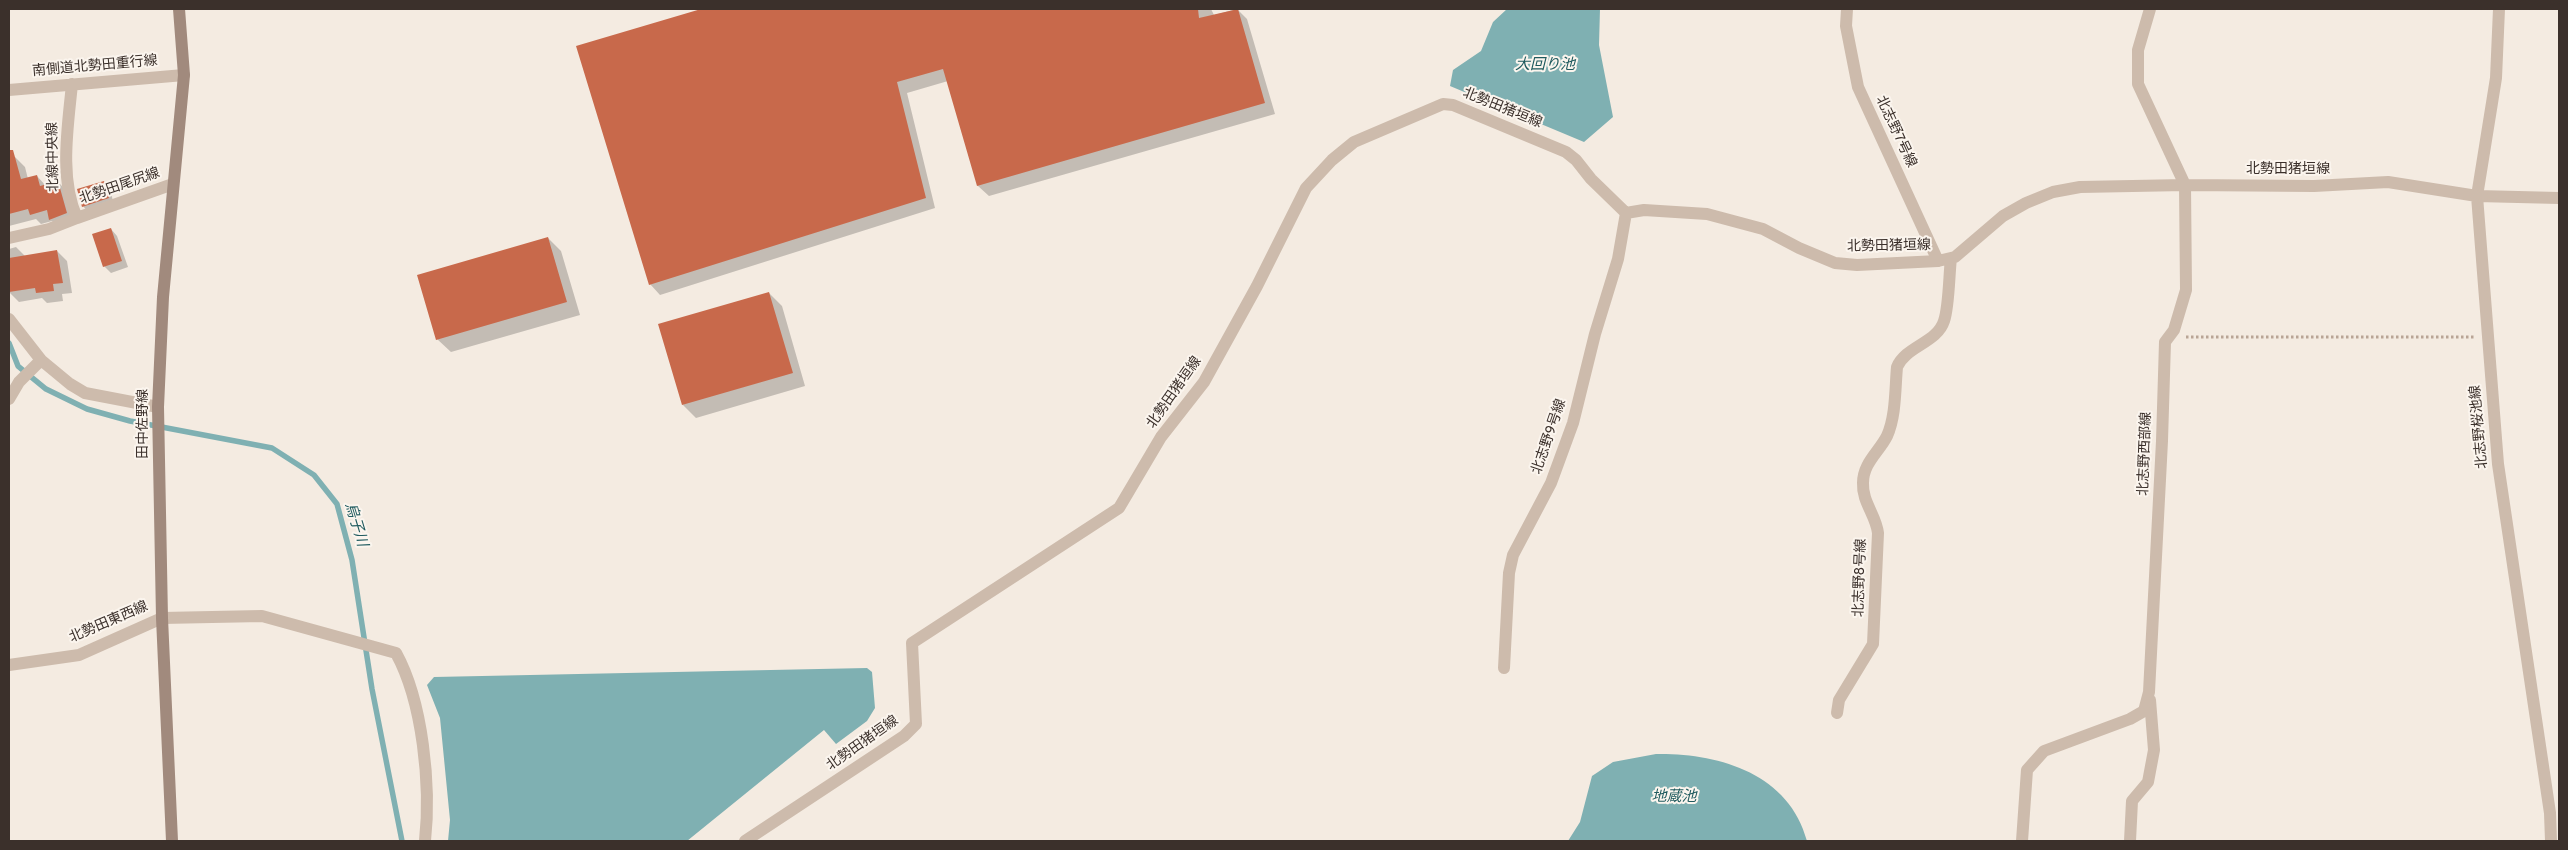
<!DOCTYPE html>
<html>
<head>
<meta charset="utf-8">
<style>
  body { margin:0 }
  #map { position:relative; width:2568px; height:850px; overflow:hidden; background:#f4ebe1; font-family:Overpass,sans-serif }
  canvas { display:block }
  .frame { position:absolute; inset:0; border:10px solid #3b302b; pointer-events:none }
</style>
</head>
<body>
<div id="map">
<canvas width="2568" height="850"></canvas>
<div class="frame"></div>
</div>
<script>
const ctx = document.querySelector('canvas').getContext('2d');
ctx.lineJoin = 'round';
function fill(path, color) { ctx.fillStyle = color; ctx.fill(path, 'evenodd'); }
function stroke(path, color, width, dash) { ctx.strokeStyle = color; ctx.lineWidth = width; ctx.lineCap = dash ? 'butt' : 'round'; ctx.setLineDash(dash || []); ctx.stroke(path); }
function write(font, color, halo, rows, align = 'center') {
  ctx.font = font + ' Overpass,"Noto Sans JP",sans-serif'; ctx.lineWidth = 4; ctx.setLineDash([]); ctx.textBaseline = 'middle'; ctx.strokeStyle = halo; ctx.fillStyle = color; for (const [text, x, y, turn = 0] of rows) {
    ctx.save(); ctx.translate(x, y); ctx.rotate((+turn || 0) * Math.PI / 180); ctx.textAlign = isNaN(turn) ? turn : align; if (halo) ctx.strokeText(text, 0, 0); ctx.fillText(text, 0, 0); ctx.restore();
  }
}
const water = new Path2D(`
  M1507,9H1600L1599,45L1613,117L1584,142L1450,86L1453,70L1481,51L1493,22Z
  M867,668L872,672L875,708L867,721L836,744L824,730L687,841H448L450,820L440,718L427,685L434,677Z
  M1656,754C1718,753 1789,773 1807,841H1568L1580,822L1592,776L1613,762Z`);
const shadow = new Path2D(`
  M706,9H1211L1214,15L1237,9L1247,19L1275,114L989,196L978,186L948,81L907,93L935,208L660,295L650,284L578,47Z
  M15,157L25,167L28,179L37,176L46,186L58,182L68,192L76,223L60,229L52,221L41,224L36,219L9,226V159Z
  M103,183L110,189L114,205L89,213L83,206Z
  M111,229L117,236L128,267L111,273L104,266Z
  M548,238L561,251L580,315L451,352L437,339Z
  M16,247L25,256L57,251L67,261L72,293L62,294L63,301L47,303L42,298L19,302L9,292V249Z
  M769,293L782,306L805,386L696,418L683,405Z`);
const stream = new Path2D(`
  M9,343L18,366L46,389L87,409L130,421L272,448L314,475L337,504L352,560L372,689L402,841`);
const building = new Path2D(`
  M701,9H1198L1199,18L1238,9L1265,103L977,186L943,69L897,82L926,198L649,285L576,46Z
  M9,150H13L21,179L37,175L40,186L58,181L67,213L49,220L47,210L30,215L28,209L9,214Z
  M104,181L109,198L82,207L77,189Z
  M111,228L122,261L103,267L92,234Z
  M548,237L567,302L436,340L417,275Z
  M57,250L63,283L53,284L54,291L36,293L35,288L9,292V258Z
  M769,292L793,373L682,405L658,324Z`);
const path = new Path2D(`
  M2186,337H2474`);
const street = new Path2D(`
  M1847,9L1846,26L1858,87L1938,261
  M2499,9L2496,78L2477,196L2498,464L2550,813L2551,841
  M9,90L184,75
  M77,218L173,184
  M9,238L49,229L77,218C59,178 68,126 72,84
  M9,319L41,360L19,382L9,399
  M41,360L70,384L85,393L158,407
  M9,665L79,655L162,618L262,616L396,653C423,702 431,786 425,841
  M1504,668L1509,573L1513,555L1551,483L1573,423L1595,334L1618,259L1626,213
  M1837,713L1839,700L1873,644L1878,533C1876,515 1862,502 1863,483C1863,463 1879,452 1887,436C1896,416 1895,389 1897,367C1906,346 1937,343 1944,321C1949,307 1949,275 1951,258
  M745,841L904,736L916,724L912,643L1119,508L1161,437L1204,382L1257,286L1306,188L1332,160L1354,142L1443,104L1453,105L1566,152L1576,160L1591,179L1626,213L1644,210L1707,214L1763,229L1799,248L1835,263L1857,265L1938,261L1955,257L2003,216L2026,203L2053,192L2080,187L2185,185L2314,186L2388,182L2477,196L2559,198
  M2022,841L2027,770L2044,751L2130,719L2144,711L2149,692L2162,441L2165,342L2174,330L2186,290L2185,185L2138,84V50L2150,9
  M2130,841L2132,801L2148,782L2154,750L2150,700`);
const secondary = new Path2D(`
  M172,841L162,618L158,407L163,297L184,75L179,9`);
const streetNames = [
  ["南側道北勢田重行線",95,67,-5],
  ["北勢田猪垣線",1502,109,22],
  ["北志野7号線",1895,132,65],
  ["北線中央線",54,157,-91],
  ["北勢田猪垣線",2288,170],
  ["北勢田尾尻線",120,187,-19],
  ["北勢田猪垣線",1889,247,-1],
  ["北勢田猪垣線",1175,393,-55],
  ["田中佐野線",144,424,-90],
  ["北志野桜池線",2480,427,-95],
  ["北志野9号線",1550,437,-71],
  ["北志野西部線",2146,454,-88],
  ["北志野8号線",1861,578,-88],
  ["北勢田東西線",109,623,-23],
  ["北勢田猪垣線",863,744,-35]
];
const waterNames = [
  ["大回り池",1545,66],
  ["烏子川",355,525,73],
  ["地蔵池",1674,798]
];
fill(water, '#7fb0b2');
fill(shadow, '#0003');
stroke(stream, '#7fb0b2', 5.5);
fill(building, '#c8694b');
stroke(path, '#b9a596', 3, [2.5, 2.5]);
stroke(street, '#cdbbac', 12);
stroke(secondary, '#a18a7d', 12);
write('14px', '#3b302b', '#fbf5ee', streetNames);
write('italic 15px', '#1f5a5e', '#fbf5ee', waterNames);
</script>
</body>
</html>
